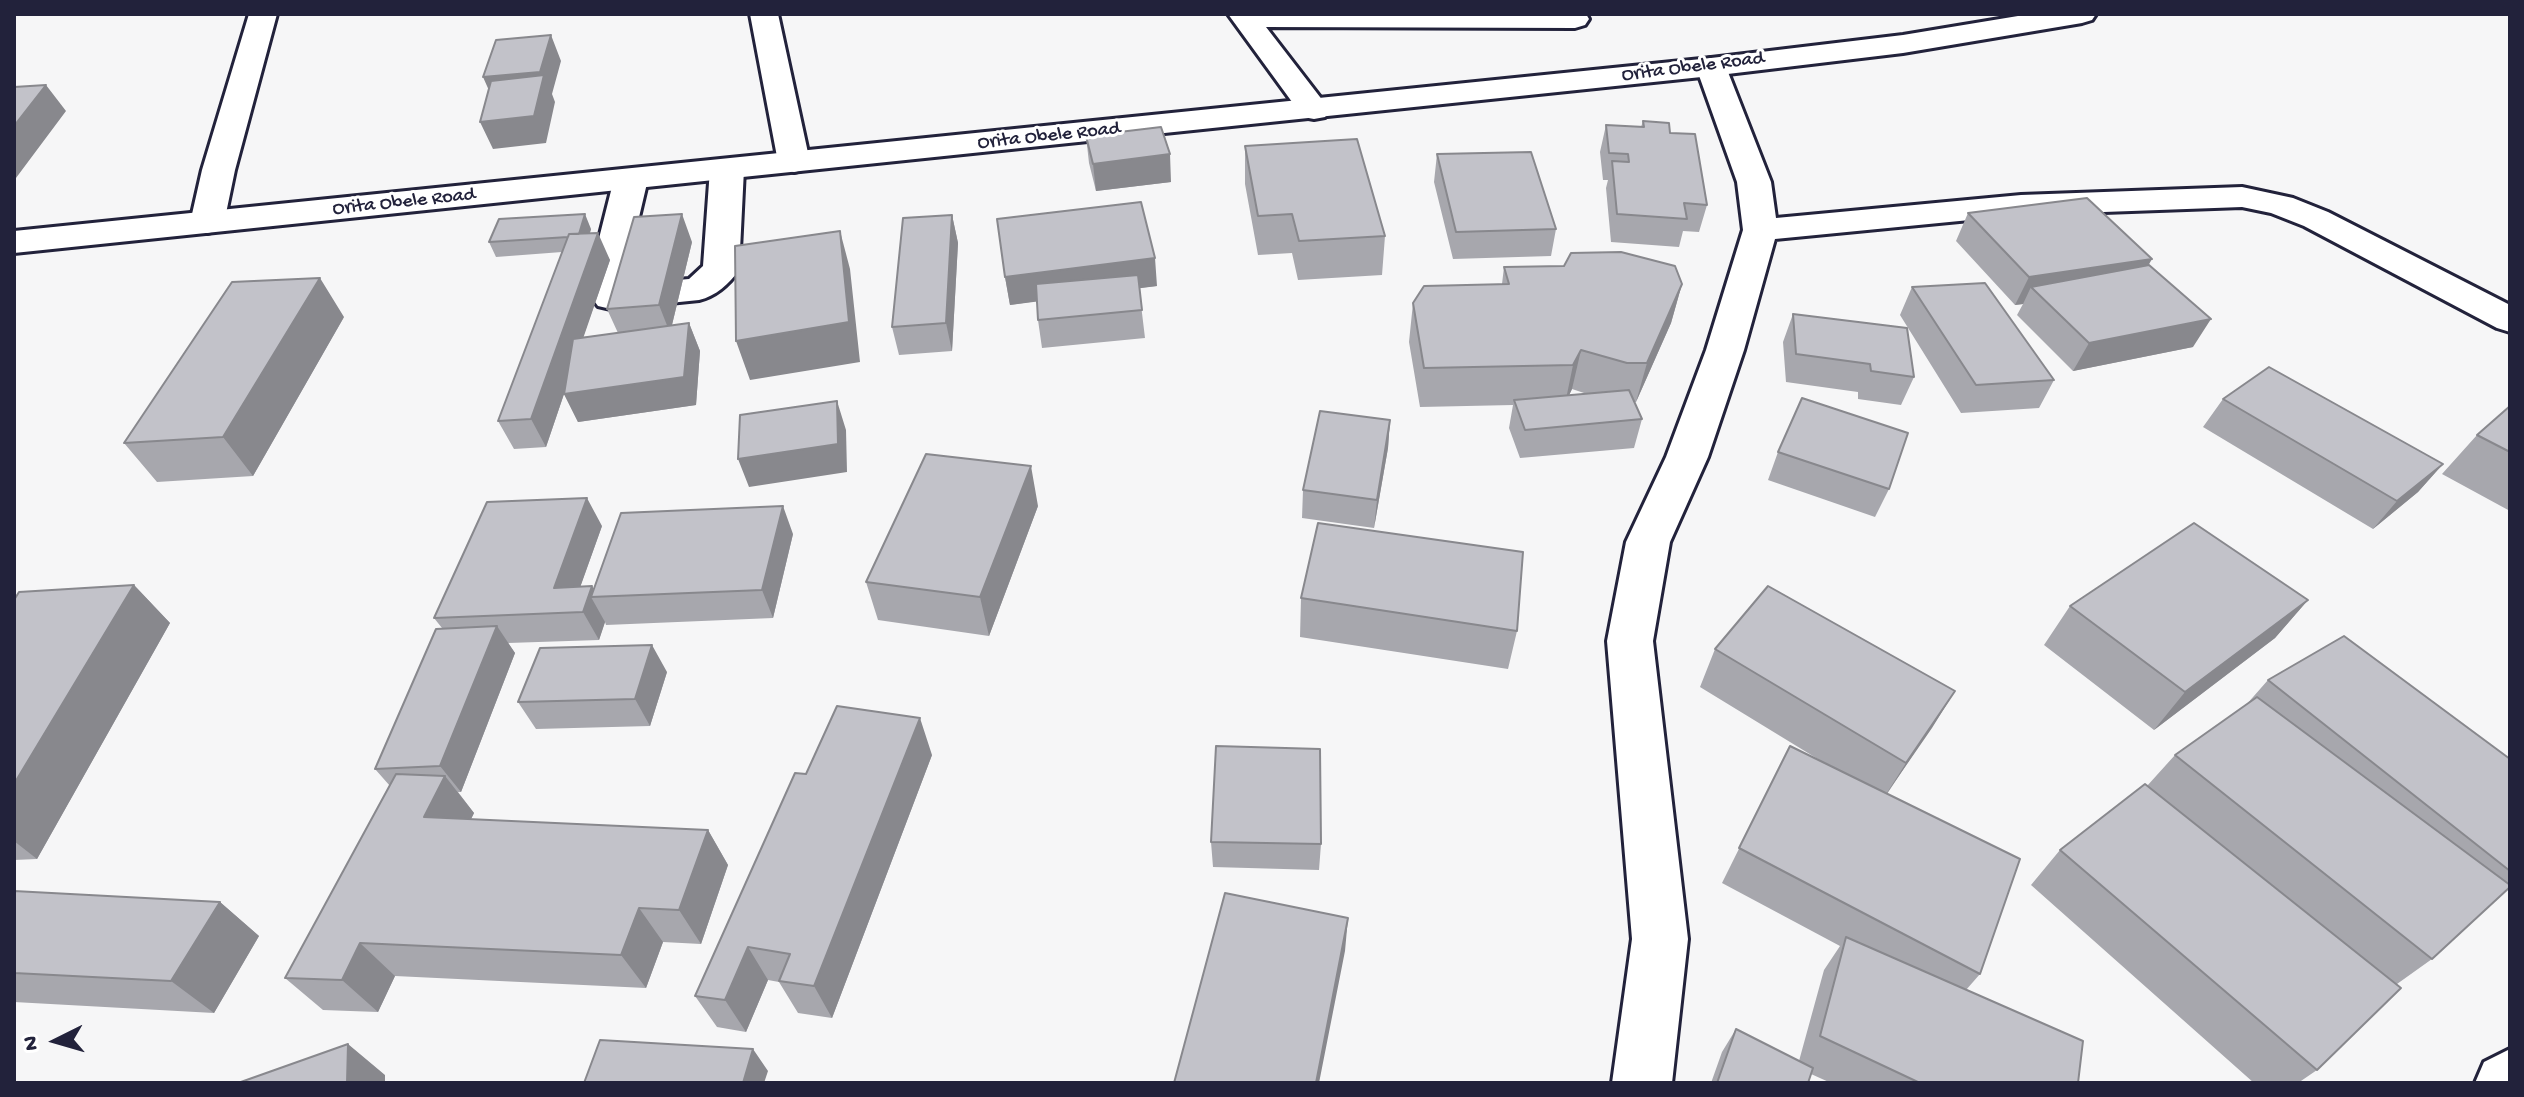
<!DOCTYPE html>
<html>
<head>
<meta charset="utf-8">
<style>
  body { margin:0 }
  #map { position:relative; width:2524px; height:1097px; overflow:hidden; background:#f6f6f7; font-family:"Gochi Hand",sans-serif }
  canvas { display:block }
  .frame { position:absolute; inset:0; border:16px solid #22223b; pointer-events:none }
  .north { position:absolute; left:16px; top:1001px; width:80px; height:80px; -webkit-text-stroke:6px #fff; paint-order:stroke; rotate:265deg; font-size:22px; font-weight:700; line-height:32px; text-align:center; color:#22223b }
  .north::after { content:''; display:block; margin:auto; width:28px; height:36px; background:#22223b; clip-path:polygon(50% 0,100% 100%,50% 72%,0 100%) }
</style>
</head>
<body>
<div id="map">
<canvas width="2524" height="1097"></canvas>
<div class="frame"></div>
<div class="north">N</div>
</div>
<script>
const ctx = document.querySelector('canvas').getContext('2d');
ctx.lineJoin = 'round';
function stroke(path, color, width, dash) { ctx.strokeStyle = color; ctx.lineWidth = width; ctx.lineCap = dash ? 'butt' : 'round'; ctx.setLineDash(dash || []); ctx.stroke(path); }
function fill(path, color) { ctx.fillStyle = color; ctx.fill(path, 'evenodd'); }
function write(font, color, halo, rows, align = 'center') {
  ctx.font = font + ' "Gochi Hand",sans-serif'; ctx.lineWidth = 6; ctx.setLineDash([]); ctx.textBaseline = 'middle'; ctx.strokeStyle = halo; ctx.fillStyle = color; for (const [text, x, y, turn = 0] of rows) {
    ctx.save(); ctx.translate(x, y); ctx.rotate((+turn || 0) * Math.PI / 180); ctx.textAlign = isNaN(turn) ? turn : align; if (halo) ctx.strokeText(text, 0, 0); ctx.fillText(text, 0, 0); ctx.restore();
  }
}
const minor = new Path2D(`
  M249,14H277L235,170L224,223L219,230L207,233L195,230L190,223L202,170Z
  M750,14H778L810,162L806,169L794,172L782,169L778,162Z
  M1228,14H1586L1589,19L1585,25L1575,28L1266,27L1330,110L1325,117L1314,119L1303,117Z
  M1711,58L1722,61L1726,67L1771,182L1776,218L2021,195L2242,187L2293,198L2328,212L2510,305V332L2497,328L2304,226L2271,213L2242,207L2021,215L1775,239L1744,350L1708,457L1670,542L1653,641L1688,939L1672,1083H1612L1632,939L1607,641L1626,542L1666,457L1706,350L1743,230L1737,182L1696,67L1700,61Z
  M727,159L739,162L744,169L739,270C729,284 716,296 699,300L611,309L598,306L586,290L614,179L619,172L631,169L643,172L648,179L623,285L689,279L703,266L710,169L715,162Z
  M2510,1049V1083H2475L2484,1062Z`);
const major = new Path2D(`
  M2030,14H2096L2092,20L2082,23L1903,53L1711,76L14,253V231L1711,58L1903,35Z`);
const wall = new Path2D(`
  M1643,121L1670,133L1707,205L1699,232L1683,231L1679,247L1611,242L1606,188L1608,180H1603L1600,152L1606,125L1641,127Z
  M1086,136L1171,182L1096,191L1089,163Z
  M1245,146L1385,236L1382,275L1298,280L1292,253L1258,255L1245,184Z
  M1437,154L1556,229L1551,256L1453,259L1434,182Z
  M1968,213L2149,265L2193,347L2073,371L2017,315L2023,304L2015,305L1956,241Z
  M952,215L958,243L952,351L899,355L892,327Z
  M591,229L590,233L610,260L583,337L618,333L607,309L692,242L672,325L689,323L700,351L696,405L578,422L564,394L546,447L514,449L498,421L562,252L496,257L489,242Z
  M1504,267L1682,284L1671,323L1636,402H1634L1642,419L1634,448L1520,458L1509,428L1513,405L1420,407L1409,342L1413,303L1502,284ZM1572,389L1587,394L1569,395Z
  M1005,277L1157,286L1139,288L1145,338L1042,348L1038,320L1037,301L1010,305Z
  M1912,287L2054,380L2039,408L1961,413L1900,315Z
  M1793,314L1914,377L1901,405L1858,399V392L1786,382L1783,342Z
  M344,317L253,476L157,482L124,443Z
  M2223,399L2443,464L2418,492L2373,529L2203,427Z
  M2510,406V511L2442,474L2477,435Z
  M1390,420L1388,448L1374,528L1302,518L1303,490Z
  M1778,452L1889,489L1875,517L1768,480Z
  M1038,506L989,636L878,620L866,582Z
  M602,526L580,587L592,586L594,589L793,534L773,618L606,625L605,622L599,640L508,643L515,653L461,792H458L474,813L471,819L708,830L728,865L701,944L663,942L646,988L395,976L378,1012L323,1010L285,978L390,786L375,769L442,628L434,618Z
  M134,585L170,623L37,859L14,860V600Z
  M1301,598L1517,631L1508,669L1300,637Z
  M2308,600L2275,638L2154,730L2044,645L2070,606Z
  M1715,649L1955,691L1887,794L1980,974L1966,990L2078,1083H1831L1811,1074L1808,1083H1711L1722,1052L1736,1029L1799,1061L1824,970L1840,946L1722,883L1790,746L1826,764L1700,687Z
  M667,672L650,726L536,729L518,702Z
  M2268,680L2510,759V881L2432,959L2397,984L2317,1070L2298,1083H2254L2031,885L2060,850L2147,786L2175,755L2246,705Z
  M932,755L832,1018L798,1013L779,982L768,980L746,1032L717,1027L695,996L806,774Z
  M1211,842L1321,844L1319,870L1213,867Z
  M14,891L220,902L259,936L214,1013L14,1002Z`);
const shadedWall = new Path2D(`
  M551,35L561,61L552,94L555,102L546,143L493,149L480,122L495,104L483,77Z
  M46,85L66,111L16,178L14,176V126Z
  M1170,154L1171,182L1096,191L1093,164Z
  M585,214L591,229L584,251L578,236Z
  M682,214L692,242L670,333L659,305Z
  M952,215L958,243L952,351L946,323Z
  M840,231L850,269L860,362L750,380L736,341Z
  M598,233L610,260L564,394L689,323L700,351L696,405L578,422L564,394L546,447L531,419Z
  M1155,258L1157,286L1010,305L1005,277Z
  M2152,259L2136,287H2031L2023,304L2015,305L2029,277Z
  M320,278L344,317L253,476L223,437Z
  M1682,284L1671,323L1636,402L1647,363Z
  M2211,319L2193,347L2073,371L2089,343Z
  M1581,350L1572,389L1565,404L1573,365Z
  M837,401L846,430L847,472L749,487L738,459Z
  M1390,420L1388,448L1374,528L1377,500Z
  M2443,464L2418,492L2373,529L2397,501Z
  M1031,466L1038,506L989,636L980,597Z
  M587,498L602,526L571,613L554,588Z
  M783,506L793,534L773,618L762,590Z
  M134,585L170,623L37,859L14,841V784Z
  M592,586L598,597H591L605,622L599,640L583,612Z
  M2308,600L2275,638L2154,730L2185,692Z
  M497,626L515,653L461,792L440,766Z
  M652,645L667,672L650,726L635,699Z
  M1955,691L1932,728L1883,799L1906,763Z
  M920,718L932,755L832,1018L814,986Z
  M445,776L474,813L455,852L424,817Z
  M708,830L728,865L701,944L679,910Z
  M220,902L259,936L214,1013L171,981Z
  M639,908L663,942L646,988L621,955Z
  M1348,918L1345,951L1319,1083H1316Z
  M360,943L395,976L378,1012L342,980Z
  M748,947L768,980L746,1032L725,1000Z
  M348,1044L385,1075V1083H347Z
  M753,1049L768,1071L764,1083H743Z`);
const building = new Path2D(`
  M551,35L540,72L483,77L496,40Z
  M544,75L534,116L480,122L491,81Z
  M46,85L14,126V87Z
  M1643,121L1669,123L1670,133L1695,134L1707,205L1684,203L1687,219L1617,214L1612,161L1629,162L1628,154L1609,153L1606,125L1644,127Z
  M1161,127L1170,154L1093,164L1086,136Z
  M1357,139L1385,236L1299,241L1292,214L1258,216L1245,146Z
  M1531,152L1556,229L1456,232L1437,154Z
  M2087,198L2152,259L2029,277L1968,213Z
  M1141,202L1155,258L1005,277L997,219Z
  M585,214L579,234H569L568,237L489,242L499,219Z
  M682,214L659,305L607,309L634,217Z
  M952,215L946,323L892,327L903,218Z
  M840,231L849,322L736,341L735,246Z
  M598,233L531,419L498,421L569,234Z
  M1621,252L1675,266L1682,284L1647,363H1627L1581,350L1573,365L1424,368L1413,303L1424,286L1509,284L1504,267L1564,266L1571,253Z
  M2149,265L2211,319L2089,343L2031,287Z
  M1138,275L1142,310L1038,320L1036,284Z
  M320,278L223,437L124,443L232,282Z
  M1985,283L2054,380L1976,385L1912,287Z
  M1793,314L1907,328L1914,377L1871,371L1870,364L1796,354Z
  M689,323L684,377L564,394L573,339Z
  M2269,367L2443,464L2397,501L2223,399Z
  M1629,390L1642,419L1525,430L1514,400Z
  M1802,398L1908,433L1889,489L1778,452Z
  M837,401L838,444L738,459L740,415Z
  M2510,406V452L2477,435Z
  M1320,411L1390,420L1377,500L1303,490Z
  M926,454L1031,466L980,597L866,582Z
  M587,498L554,588L592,586L583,612L434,618L487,502Z
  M783,506L762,590L591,597L621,513Z
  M1318,523L1523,552L1517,631L1301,598Z
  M2194,523L2308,600L2185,692L2070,606Z
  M134,585L14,784V600L19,592Z
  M1768,586L1955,691L1906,763L1715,649Z
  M497,626L440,766L375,769L436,629Z
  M2344,636L2510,759V871L2268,680Z
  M652,645L635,699L518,702L540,648Z
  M2257,697L2510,885V887L2432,959L2175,755Z
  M837,706L920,718L814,986L779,981L790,954L748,947L725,1000L695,996L795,773L806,774Z
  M1216,746L1320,749L1321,844L1211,842Z
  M1790,746L2020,859L1980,974L1739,848Z
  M396,774L445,776L424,817L708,830L679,910L639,908L621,955L360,943L342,980L285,978Z
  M2145,784L2401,988L2317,1070L2060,850Z
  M14,891L220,902L171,981L14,973Z
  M1225,893L1348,918L1316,1083H1174Z
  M1846,937L2083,1041L2078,1083H1920L1820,1036Z
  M1736,1029L1813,1068L1808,1083H1717Z
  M600,1040L753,1049L743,1083H584Z
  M348,1044L347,1083H238Z`);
const farStreetnames = [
  ["Orita Obele Road",1693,68,-7],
  ["Orita Obele Road",1049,137,-6],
  ["Orita Obele Road",404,203,-6]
];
stroke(minor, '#22223b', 6);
stroke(major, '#22223b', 6);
fill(minor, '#fff');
fill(major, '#fff');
fill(wall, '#a7a7ad');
fill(shadedWall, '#88888d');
fill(building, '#c2c2c9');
stroke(building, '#88888d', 2);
write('20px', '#22223b', '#fff', farStreetnames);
</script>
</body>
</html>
